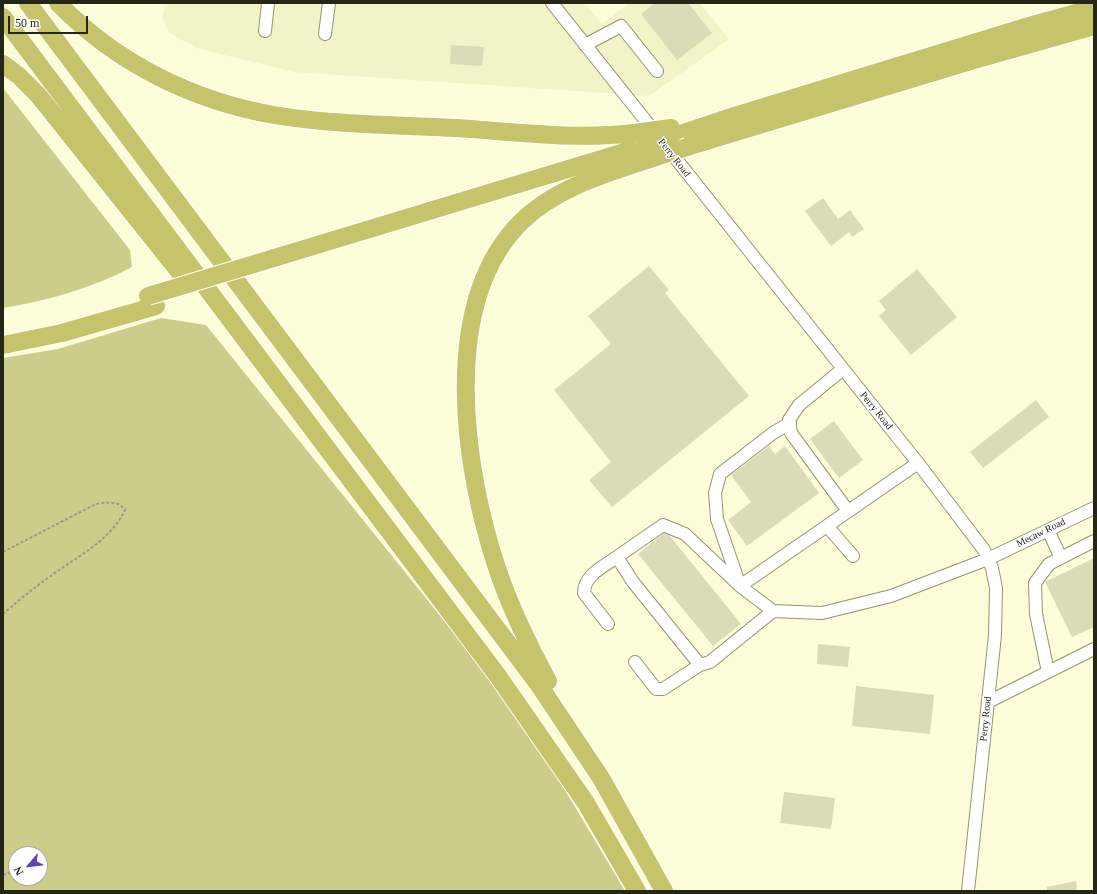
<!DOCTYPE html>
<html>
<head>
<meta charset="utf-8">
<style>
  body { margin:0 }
  #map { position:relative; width:1097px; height:894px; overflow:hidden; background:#fdfed9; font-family:"Times New Roman",serif }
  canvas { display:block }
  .frame { position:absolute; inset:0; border:4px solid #262618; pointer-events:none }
  .north { position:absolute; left:8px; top:846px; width:40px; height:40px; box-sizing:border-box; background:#fff; border:1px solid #a8a8a3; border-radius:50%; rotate:242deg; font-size:11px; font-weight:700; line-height:16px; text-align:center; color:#262618 }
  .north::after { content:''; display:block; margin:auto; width:14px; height:18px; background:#5d43bb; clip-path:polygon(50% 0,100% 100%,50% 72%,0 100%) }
  .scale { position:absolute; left:8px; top:16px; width:80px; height:18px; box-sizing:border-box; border:2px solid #262618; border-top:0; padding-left:5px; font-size:12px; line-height:14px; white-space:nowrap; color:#262618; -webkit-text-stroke:3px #fff; paint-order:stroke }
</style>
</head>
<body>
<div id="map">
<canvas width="1097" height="894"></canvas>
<div class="frame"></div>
<div class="north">N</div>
<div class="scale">50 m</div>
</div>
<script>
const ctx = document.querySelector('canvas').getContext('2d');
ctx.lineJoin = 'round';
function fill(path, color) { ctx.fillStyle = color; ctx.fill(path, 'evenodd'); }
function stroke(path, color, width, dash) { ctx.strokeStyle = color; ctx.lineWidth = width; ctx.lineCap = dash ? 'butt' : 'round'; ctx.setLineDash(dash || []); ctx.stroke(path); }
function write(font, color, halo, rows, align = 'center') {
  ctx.font = font + ' "Times New Roman",serif'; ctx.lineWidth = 3; ctx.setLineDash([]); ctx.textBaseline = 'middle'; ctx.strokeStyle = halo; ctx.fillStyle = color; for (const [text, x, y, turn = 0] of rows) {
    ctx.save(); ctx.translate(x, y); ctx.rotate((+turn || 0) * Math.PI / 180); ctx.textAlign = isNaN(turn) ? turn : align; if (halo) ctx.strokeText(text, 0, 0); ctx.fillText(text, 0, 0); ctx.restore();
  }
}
const built = new Path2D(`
  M165,3H585L602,24L629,3H700L729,39L649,96L294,72L196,48L170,33L162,19Z`);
const green = new Path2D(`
  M3,88L130,250L132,267C93,288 47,301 3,308Z
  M161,318L206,325L479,664L514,712L562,785L625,891H3V358L58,349ZM16,854H40V878H16Z`);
const building = new Path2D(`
  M655,3H688L712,33L677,60L641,14Z
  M451,45L484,47L482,66L450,64Z
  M823,198L838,219L850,210L864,229L852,237L849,232L831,246L805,211Z
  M649,266L669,290L665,293L749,396L612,507L589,480L611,462L554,390L611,344L588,316Z
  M917,269L957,317L911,355L879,316L886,310L879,301Z
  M1036,400L1049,417L983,468L970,452Z
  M834,421L863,460L839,478L810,439Z
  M769,446L775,454L785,446L819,493L747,546L728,520L751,502L731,475Z
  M664,533L670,536L741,624L713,646L638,554Z
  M1094,558V627L1072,637L1045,582Z
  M818,644L850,647L848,667L817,664Z
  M856,686L934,695L930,734L852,726Z
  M784,792L835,798L831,829L780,823Z
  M1076,881L1077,891H1047V887Z`);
const path = new Path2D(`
  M3,552L94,505C104,502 119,500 125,510C111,540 78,556 52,575C35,587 19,600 3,614
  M3,875L16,870`);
const minor = new Path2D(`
  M552,3L918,463L984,550L992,568L996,588L995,635L968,891
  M265,31L268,3
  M325,34L329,3
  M585,45L621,26L657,71
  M843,369L799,405L789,420L791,433L848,511
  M918,463L740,586L773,611L822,613L891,596L988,559L1094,508
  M827,526L853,556
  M1048,530L1061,558
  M739,583L717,519L715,493L720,474L773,433L790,423
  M740,586L685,534L663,525L617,557L633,582L700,665L710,662L773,611
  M608,624L584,593C584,575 603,567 617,557
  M635,662L656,689H663L700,665
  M1048,672L1036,614L1035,583L1049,564L1094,541
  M988,702L1094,649`);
const highway = new Path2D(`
  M28,3L539,685L601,778L664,891
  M58,3C116,63 193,101 274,115C334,125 396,125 457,128C515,132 576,140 634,133
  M3,17L498,676L586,803L637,891
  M3,64L19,76L38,95L185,279
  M677,135L734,116L1022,28L1094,8
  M687,147L971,61L1094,26
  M274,258L644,146
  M3,345L62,333L156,306
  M548,681C529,646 511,609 498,571C464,471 438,303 522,221C557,187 608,173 653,158`);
const highwayBridge = new Path2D(`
  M634,133L671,128
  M644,146L671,137
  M653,158L687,147
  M148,296L274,258`);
const streetNames = [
  ["Perry Road",674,158,52],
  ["Perry Road",876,411,51],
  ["Mecaw Road",1041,533,-26],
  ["Perry Road",986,719,-84]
];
fill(built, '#f2f3c6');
fill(green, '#cdcd8b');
fill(building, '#dbdbb7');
stroke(minor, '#939472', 14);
stroke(highway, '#fff', 20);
stroke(path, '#999a7f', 2, [3, 2]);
stroke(minor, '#fff', 12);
stroke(highway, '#c5c46a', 18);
stroke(highwayBridge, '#fff', 20, []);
stroke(highwayBridge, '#c5c46a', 18);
write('10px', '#262618', '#fff', streetNames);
</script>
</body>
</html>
